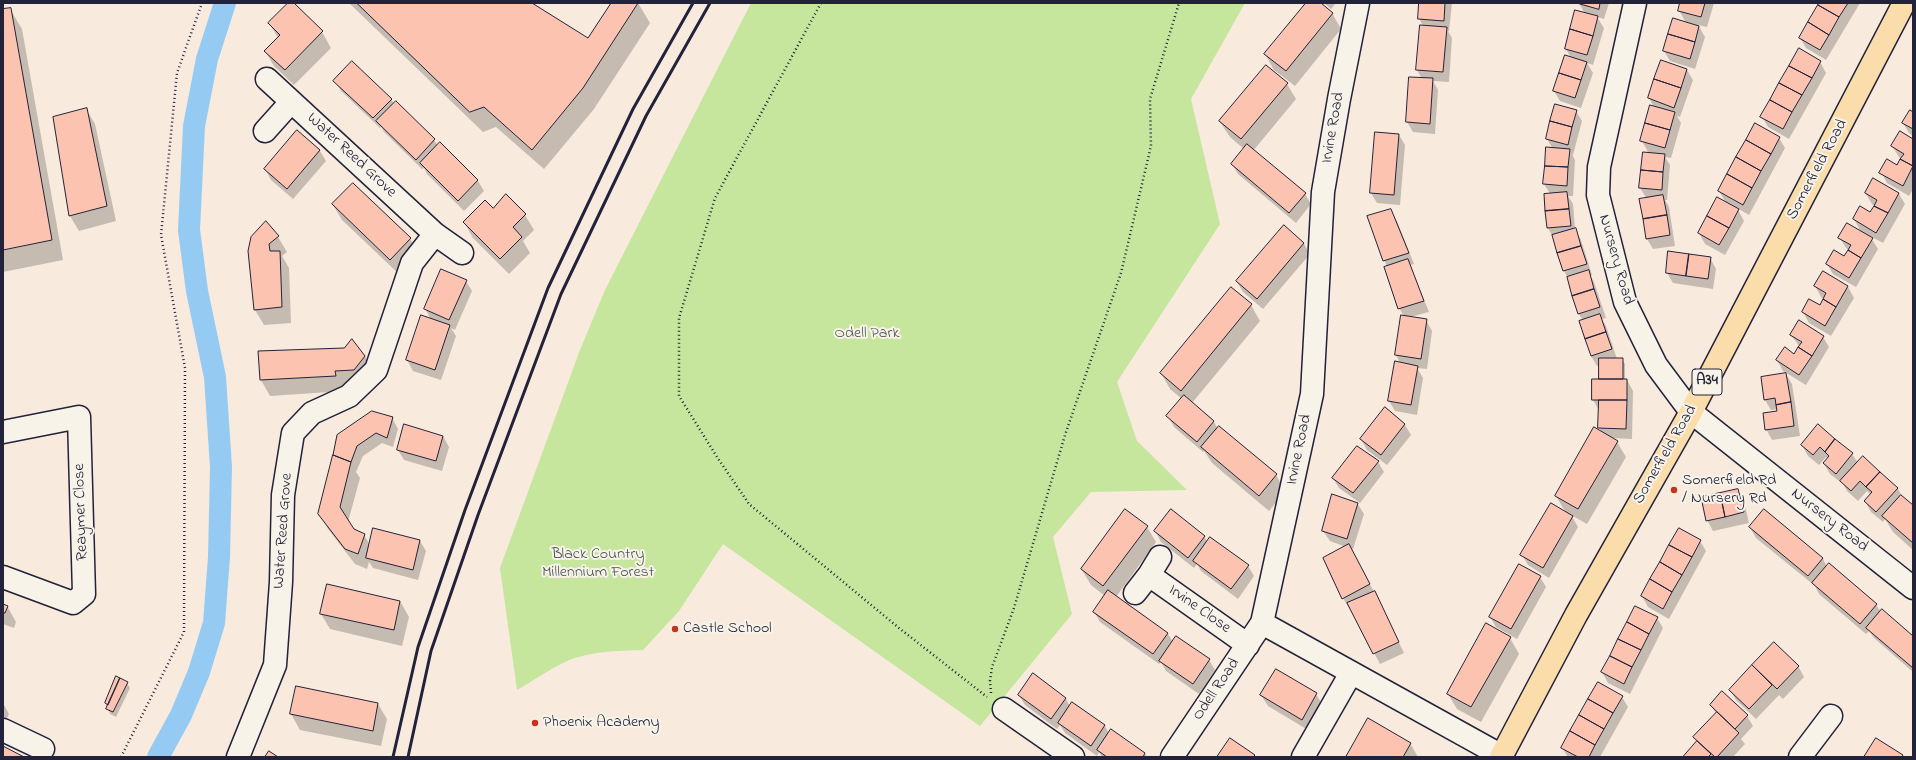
<!DOCTYPE html>
<html>
<head>
<meta charset="utf-8">
<style>
  body { margin:0 }
  #map { position:relative; width:1916px; height:760px; overflow:hidden; background:#f8eadd; font-family:"Indie Flower",sans-serif }
  canvas { display:block }
  .frame { position:absolute; inset:0; border:4px solid #22223b; pointer-events:none }
</style>
</head>
<body>
<div id="map">
<canvas width="1916" height="760"></canvas>
<div class="frame"></div>
</div>
<script>
const ctx = document.querySelector('canvas').getContext('2d');
ctx.lineJoin = 'round';
function fill(path, color) { ctx.fillStyle = color; ctx.fill(path, 'evenodd'); }
function stroke(path, color, width, dash) { ctx.strokeStyle = color; ctx.lineWidth = width; ctx.lineCap = dash ? 'butt' : 'round'; ctx.setLineDash(dash || []); ctx.stroke(path); }
function write(font, color, halo, rows, align = 'center') {
  ctx.font = font + ' "Indie Flower",sans-serif'; ctx.lineWidth = 4; ctx.setLineDash([]); ctx.textBaseline = 'middle'; ctx.strokeStyle = halo; ctx.fillStyle = color; for (const [text, x, y, turn = 0] of rows) {
    ctx.save(); ctx.translate(x, y); ctx.rotate((+turn || 0) * Math.PI / 180); ctx.textAlign = isNaN(turn) ? turn : align; if (halo) ctx.strokeText(text, 0, 0); ctx.fillText(text, 0, 0); ctx.restore();
  }
}
const green = new Path2D(`
  M751,3H1245L1191,99L1220,224L1117,382L1137,441L1187,490L1091,492L1053,537L1072,614L980,726L723,544L679,611L643,650C618,651 588,651 565,662C548,670 533,681 517,690L500,568L580,350L605,290Z`);
const shadow = new Path2D(`
  M289,3H293L322,32L331,48L294,85L274,66L265,51L278,38L269,23Z
  M349,3H530L588,39L612,3H638L650,23L594,109L544,169L496,127L483,132Z
  M1307,3H1320L1332,13L1341,29L1295,86L1274,70L1265,54Z
  M1324,3H1336L1331,9Z
  M1420,3H1452L1449,31H1448L1452,38L1449,82L1433,81L1438,90L1435,134L1413,132L1407,122L1422,79L1417,70L1423,26L1419,18Z
  M1579,3H1609L1604,19L1597,17L1604,28L1593,65L1587,63L1593,73L1581,108L1560,101L1554,91L1571,58L1566,49L1585,14Z
  M1681,3H1714L1707,27L1698,25L1705,37L1695,69L1670,61L1664,51L1686,23L1679,10Z
  M1820,3H1860L1826,60L1806,48L1800,38Z
  M10,9L22,29L63,260L3,272V10Z
  M1820,62L1826,73L1789,139L1768,127L1762,117Z
  M1687,70L1693,80L1680,117L1677,116L1681,123L1671,158L1665,157L1670,165L1667,200H1665L1669,207L1675,246L1653,249L1647,239L1641,200L1647,199L1640,188L1643,153H1652L1648,152L1642,141L1654,107L1649,98Z
  M335,81L391,99L394,104L396,102L434,140L438,146L440,144L478,181L484,191L464,211L427,174L424,168L422,169L384,132L381,127L380,128L341,91Z
  M1287,84L1296,99L1253,151L1305,194L1311,204L1296,223L1238,174L1232,164L1244,149L1230,137L1220,122Z
  M86,109L95,124L116,221L79,231L70,216Z
  M1576,111L1582,121L1573,155L1572,154L1575,160L1573,196H1568L1573,204L1575,229L1581,240L1592,275H1590L1594,282L1606,318L1602,319L1606,326L1617,359H1622L1625,364V380H1627L1633,391L1632,439L1611,438L1617,442L1626,457L1587,524L1571,515L1578,527L1549,578L1528,565L1522,555L1566,513L1556,496L1603,434L1599,428V410L1593,400L1601,380L1600,365L1597,366L1591,356L1580,322L1583,321L1579,314L1568,278L1564,271L1554,239L1548,228L1551,195L1544,184L1553,149L1547,139Z
  M1913,113V136L1909,133L1903,123Z
  M297,132L320,151L326,161L293,199L271,180L265,169Z
  M1399,135L1405,145L1400,205L1377,203L1371,193Z
  M1779,138L1785,148L1749,215L1737,208L1744,221L1725,255L1705,244L1699,233L1726,203L1719,191Z
  M1913,140V189L1909,196L1887,183L1881,172L1897,166L1902,159L1899,157L1892,146Z
  M1874,180L1899,194L1905,204L1883,243L1870,236L1878,249L1856,287L1833,274L1827,264L1844,257L1849,250L1846,248L1840,238L1861,232L1854,219L1871,213L1875,206L1872,204L1866,194Z
  M353,184L410,239L419,254L400,275L342,220L333,205Z
  M493,209L525,215L534,230L523,241L530,253L509,274L473,238L464,222Z
  M1391,210L1397,221L1414,264L1410,265L1429,312L1410,317L1426,320L1432,331L1427,369L1417,368L1423,378L1417,415L1395,411L1389,401L1400,363L1396,355L1404,316L1399,308L1387,267L1368,217Z
  M266,222L278,237L287,252L282,256L289,268L291,323L264,325L255,310Z
  M1284,227L1304,244L1310,254L1263,309L1243,292L1237,282Z
  M1710,258L1716,269L1713,289L1673,283L1667,273Z
  M1823,273L1848,287L1854,298L1831,336L1809,323L1803,312L1820,306L1824,299L1821,297L1815,286Z
  M466,281L472,291L455,330L451,328L456,336L441,380L413,371L407,360L431,320L425,308Z
  M1231,288L1251,305L1260,321L1192,403L1214,422L1218,429L1276,475L1285,491L1269,511L1212,463L1204,451L1203,452L1174,427L1168,416L1182,399L1170,389L1161,373Z
  M1791,335L1823,337L1829,347L1806,385L1783,371L1777,360L1795,355L1800,347Z
  M365,356L374,372L344,391L270,396L261,380Z
  M1786,374L1792,384L1800,436L1772,440L1766,429L1778,412V409L1771,410L1765,400Z
  M1385,409L1405,425L1411,435L1387,465L1367,450L1361,439Z
  M392,418L398,429L393,447L382,443L363,456L356,472L360,478L348,522L354,529L364,535L370,545L420,541L426,551L418,580L373,568L369,562L367,569L355,564L328,529L319,513L334,456Z
  M1818,426L1852,454L1858,463L1863,457L1898,489L1903,498L1913,507V550L1893,532L1885,519L1883,522L1871,512L1865,501L1871,495L1867,491L1858,501L1847,491L1843,484L1830,474L1824,464L1828,459L1826,457L1819,465L1808,456L1802,445Z
  M443,436L449,447L442,471L404,460L398,450Z
  M1378,462L1384,472L1360,503L1339,488L1333,478Z
  M1738,490L1744,501L1749,523L1713,531L1707,520Z
  M1357,503L1364,514L1353,549H1351L1380,603L1404,653L1380,664L1350,608H1349L1343,598L1346,547L1330,541L1323,531Z
  M1764,510L1823,559L1827,567L1829,565L1876,605L1881,612L1913,637V672L1874,638L1869,631L1866,634L1819,594L1815,586L1756,538L1750,527Z
  M1147,527L1156,542L1116,597L1168,634L1173,642L1209,660L1215,670L1199,694L1166,671L1161,662L1159,664L1100,622L1094,612L1105,596L1091,585L1082,570Z
  M1155,531L1204,536L1208,543L1248,566L1254,576L1238,599L1201,571L1197,564L1194,568L1161,542Z
  M1700,541L1706,551L1669,619L1648,607L1642,596Z
  M1540,577L1546,587L1517,639L1496,627L1490,617Z
  M400,601L409,617L402,646L330,629L321,614Z
  M3,605L7,606L16,622L14,628L3,624Z
  M1657,618L1663,628L1630,694L1608,683L1602,672Z
  M1510,638L1519,654L1481,722L1457,709L1448,694Z
  M1774,643L1798,666L1804,677L1783,699L1779,695L1756,719L1736,700L1730,690Z
  M1034,675L1066,699L1070,707L1073,703L1105,726L1109,734L1112,730L1145,754L1147,757H1102L1099,752L1097,756L1065,733L1060,725L1057,729L1025,705L1019,695Z
  M127,683L130,688L116,717L110,714L106,703Z
  M1316,694L1322,704L1308,730L1268,706L1261,695Z
  M1622,697L1628,707L1600,757H1568L1562,748Z
  M3,703L9,714L3,727Z
  M378,704L387,719L381,746L300,730L291,714Z
  M1711,705L1747,716L1753,726L1741,739L1745,744L1733,757H1684L1697,743L1694,737L1716,714Z
  M1410,743L1418,757H1347Z`);
const canal = new Path2D(`
  M158,757L181,715L199,672L214,623L219,557L221,467L215,377L197,291L189,230L194,126L207,59L225,3`);
const building = new Path2D(`
  M288,3H294L323,31L285,70L264,51L280,35L268,23Z
  M357,3H532L588,38L611,3H638L583,88L532,150L484,107L470,112Z
  M1306,3H1321L1333,13L1286,71L1264,54Z
  M1419,3H1445L1444,21L1418,19Z
  M1577,3H1600L1599,9Z
  M1680,3H1705L1701,17L1678,11Z
  M1819,3H1848L1839,17L1818,5Z
  M1818,5L1839,17L1829,35L1808,22Z
  M11,8L52,240L3,250V9Z
  M1575,10L1598,16L1593,36L1570,29Z
  M1673,18L1699,26L1695,42L1668,34Z
  M1808,22L1829,35L1820,50L1799,38Z
  M1420,25L1447,27L1443,72L1416,70Z
  M1570,29L1593,36L1587,55L1565,49Z
  M1668,34L1695,42L1690,59L1663,51Z
  M1799,48L1821,61L1812,78L1789,66Z
  M1565,55L1587,62L1581,80L1559,73Z
  M1661,60L1687,69L1681,88L1654,79Z
  M352,61L392,99L373,118L333,81Z
  M1266,65L1288,83L1241,139L1219,121Z
  M1789,66L1812,78L1802,95L1779,83Z
  M1559,73L1581,80L1575,98L1553,91Z
  M1409,77L1433,78L1430,124L1406,122Z
  M1654,79L1681,88L1674,108L1648,98Z
  M1779,83L1802,95L1792,112L1770,100Z
  M1770,100L1792,112L1783,129L1760,117Z
  M396,101L435,139L416,160L376,121Z
  M1555,104L1577,110L1572,127L1550,121Z
  M1650,105L1675,112L1670,130L1645,123Z
  M87,108L107,206L69,216L53,117Z
  M1910,110L1913,112V129L1902,123Z
  M1550,121L1572,127L1568,145L1546,139Z
  M1645,123L1670,130L1665,148L1640,141Z
  M1755,123L1780,137L1771,154L1746,140Z
  M297,130L320,150L287,189L264,169Z
  M1900,131L1913,139V166L1900,159L1904,154L1891,146Z
  M1375,132L1399,134L1394,195L1370,193Z
  M1746,140L1771,154L1761,171L1736,157Z
  M440,142L478,180L458,201L420,163Z
  M1247,144L1306,193L1289,213L1231,164Z
  M1546,147L1570,149L1568,167L1545,166Z
  M1643,152L1665,154L1663,172L1641,170Z
  M1736,157L1761,171L1752,188L1727,174Z
  M1887,159L1897,165L1900,159L1913,166L1903,186L1879,173Z
  M1545,166L1568,167L1567,186L1543,184Z
  M1641,170L1663,172L1662,190L1639,188Z
  M1727,174L1752,188L1743,205L1718,191Z
  M1873,178L1899,193L1888,213L1874,206L1877,200L1865,193Z
  M353,183L411,238L390,260L332,204Z
  M1567,192L1569,209L1545,211L1544,194Z
  M506,194L526,214L513,227L522,237L500,259L463,222L485,200L493,208Z
  M1663,195L1667,215L1643,219L1639,199Z
  M1717,197L1739,209L1729,228L1707,216Z
  M1860,206L1870,212L1874,206L1888,213L1876,233L1853,219Z
  M1391,209L1409,253L1383,261L1367,216Z
  M1569,209L1571,226L1547,228L1545,211Z
  M1667,215L1670,235L1646,239L1643,219Z
  M1707,216L1729,228L1719,245L1698,233Z
  M266,221L279,236L269,244L270,251H280L282,307L254,310L248,251L251,237Z
  M1847,223L1873,238L1861,258L1848,250L1851,245L1838,238Z
  M1284,225L1304,243L1257,299L1236,281Z
  M1576,228L1581,246L1557,253L1552,235Z
  M1581,246L1587,264L1563,271L1557,253Z
  M1834,250L1844,256L1848,250L1861,258L1849,278L1826,264Z
  M1668,251L1689,254L1686,276L1666,273Z
  M1689,254L1711,257L1708,279L1686,276Z
  M1408,259L1424,301L1398,309L1384,267Z
  M441,269L467,280L449,320L424,309Z
  M1589,270L1594,289L1572,296L1567,277Z
  M1823,271L1848,286L1836,307L1823,299L1826,293L1814,286Z
  M1231,287L1252,304L1181,391L1160,373Z
  M1594,289L1600,307L1578,314L1572,296Z
  M1809,299L1820,305L1823,299L1836,307L1825,326L1802,312Z
  M1600,314L1606,332L1585,339L1579,321Z
  M421,315L450,325L435,370L406,360Z
  M1401,315L1427,319L1421,359L1395,355Z
  M1799,320L1824,336L1812,356L1798,347L1802,342L1790,335Z
  M1606,332L1612,349L1591,356L1585,339Z
  M352,339L365,356L354,370L335,371L336,376L260,380L258,351L344,348Z
  M1785,347L1794,354L1798,347L1812,356L1799,375L1776,360Z
  M1599,358H1623V379H1599Z
  M1395,361L1418,366L1411,405L1388,401Z
  M1786,373L1791,402L1776,405L1775,398L1764,400L1761,377Z
  M1592,379H1627V400H1592Z
  M1184,395L1214,421L1197,442L1166,416Z
  M1599,400H1627L1626,429L1598,428Z
  M1791,402L1794,426L1765,430L1763,413L1777,411L1776,405Z
  M1385,407L1405,424L1381,455L1360,439Z
  M372,411L393,417L387,438L376,433L357,446L351,462L333,455L337,435Z
  M404,424L443,436L436,461L397,450Z
  M1818,424L1835,439L1825,452L1820,447L1813,455L1801,445Z
  M1219,426L1277,474L1259,496L1201,447Z
  M1594,427L1618,441L1578,509L1555,496Z
  M1835,439L1853,453L1836,474L1823,463L1829,456L1825,452Z
  M1357,446L1379,461L1353,493L1332,478Z
  M333,455L351,462L340,507L354,529L365,534L358,554L345,549L318,514Z
  M1863,456L1880,472L1866,487L1860,481L1851,491L1840,481Z
  M1880,472L1898,488L1876,512L1864,501L1872,492L1866,487Z
  M1738,489L1744,512L1725,517L1720,493Z
  M1720,493L1725,517L1706,521L1701,497Z
  M1332,494L1358,503L1347,539L1322,531Z
  M1901,495L1913,505V543L1882,516Z
  M1551,503L1573,516L1543,568L1520,555Z
  M1125,509L1148,526L1103,586L1081,569Z
  M1171,509L1205,536L1188,558L1154,531Z
  M1764,509L1823,558L1808,576L1749,527Z
  M373,528L420,540L413,570L366,558Z
  M1679,528L1701,540L1692,557L1669,545Z
  M1210,537L1249,565L1231,589L1193,561Z
  M1349,544L1370,584L1342,599L1323,558Z
  M1669,545L1692,557L1682,575L1660,562Z
  M1660,562L1682,575L1672,592L1650,579Z
  M1829,563L1877,604L1860,624L1812,583Z
  M1519,564L1541,576L1511,629L1489,617Z
  M1650,579L1672,592L1663,609L1641,596Z
  M327,584L400,601L394,630L320,614Z
  M1108,590L1168,633L1153,654L1093,612Z
  M1375,591L1399,642L1373,654L1347,603Z
  M3,604L8,606L5,613H3Z
  M1635,606L1658,617L1649,634L1627,622Z
  M1882,609L1913,636V668L1866,628Z
  M1627,622L1649,634L1641,650L1618,639Z
  M1486,623L1511,637L1471,707L1447,694Z
  M1176,636L1210,659L1193,684L1159,661Z
  M1618,639L1641,650L1632,667L1610,656Z
  M1774,642L1799,666L1777,689L1752,665Z
  M1610,656L1632,667L1624,684L1601,672Z
  M1752,665L1772,685L1749,709L1729,690Z
  M1276,669L1317,693L1302,720L1260,695Z
  M1033,673L1066,698L1051,719L1018,695Z
  M116,676L120,678L108,705L105,703Z
  M120,678L128,682L113,712L106,709Z
  M1598,682L1623,696L1613,713L1588,699Z
  M296,686L378,703L373,731L290,714Z
  M1722,691L1748,715L1735,729L1710,705Z
  M1588,699L1613,713L1604,729L1579,715Z
  M1072,702L1105,725L1091,746L1058,723Z
  M1717,712L1739,733L1717,757H1715L1693,737Z
  M1579,715L1604,729L1595,745L1570,731Z
  M1368,718L1411,743L1403,757H1346Z
  M1111,729L1145,753L1143,757H1107L1097,750Z
  M1570,731L1595,745L1589,757H1578L1561,748Z
  M1230,738L1255,755L1253,757H1217Z
  M1876,738L1903,755L1902,757H1864Z
  M1697,741L1711,754L1708,757H1683Z
  M3,746L24,757H3Z
  M269,751L278,757H265Z`);
const path = new Path2D(`
  M821,3L715,198L679,318V396L717,457L749,504L899,628L987,697
  M991,693L990,681L992,667L1014,608L1065,435L1121,273L1151,146L1150,99L1179,3
  M121,757L184,632L185,368L161,235L177,73L202,3`);
const minor = new Path2D(`
  M1358,3L1339,99L1323,192L1312,394L1262,623L1502,756
  M1635,3L1599,167L1598,195L1625,302L1656,365L1691,412L1913,588
  M267,79L435,234L462,253
  M265,131L291,102
  M3,432L79,417L84,594L73,603L3,577
  M1160,557L1149,575L1248,645
  M1135,593L1149,575
  M1004,709L1073,757
  M3,730L43,749
  M238,757L275,665L281,582L283,495L293,433L312,413L349,396L376,370L412,263L435,234
  M1172,757L1262,623
  M1303,757L1351,673
  M1800,757L1831,716`);
const highway = new Path2D(`
  M1501,757L1576,615L1691,412L1904,3`);
const rail = new Path2D(`
  M393,757L418,647L465,510L548,288L633,109L693,3
  M408,757L431,651L478,515L561,294L646,116L710,3`);
const markers = [
  [1674,490,4,"#c8321e"],
  [675,629,4,"#c8321e"],
  [535,723,4,"#c8321e"]
];
const shields = [
  [1707,382,30]
];
const shieldNames = [
  ["A34",1707,382]
];
const streetNames = [
  ["Irvine Road",1334,128,-80],
  ["Water Reed Grove",351,156,43],
  ["Somerfield Road",1818,170,-62],
  ["Nursery Road",1615,260,74],
  ["Irvine Road",1300,450,-78],
  ["Somerfield Road",1666,455,-60],
  ["Reaymer Close",82,512,-92],
  ["Nursery Road",1829,521,38],
  ["Water Reed Grove",284,531,-86],
  ["Irvine Close",1199,610,35],
  ["Odell Road",1217,690,-56]
];
const parkNames = [
  ["Odell Park",867,334],
  ["Black Country",598,555],
  ["Millennium Forest",598,573]
];
const poiNames = [
  ["Somerfield Rd",1682,481],
  ["/ Nursery Rd",1682,499],
  ["Castle School",683,629],
  ["Phoenix Academy",543,723]
];
fill(green, '#c6e59d');
fill(shadow, '#0003');
stroke(canal, '#95cbf3', 22);
fill(building, '#fcc4b0');
stroke(building, '#22223b', 1);
stroke(minor, '#22223b', 25);
stroke(highway, '#22223b', 25);
stroke(path, '#22223b', 2.5, [1, 3]);
stroke(minor, '#f7f3e8', 22);
stroke(highway, '#fbddab', 22);
stroke(rail, '#22223b', 3);
for (const [x, y, r, color] of markers) { const dot = new Path2D(); dot.arc(x, y, r, 0, 2 * Math.PI); ctx.fillStyle = color; ctx.fill(dot); stroke(dot, '#f7f3e8', 1.5); }
for (const [x, y, w] of shields) { const box = new Path2D(); box.roundRect(x - w / 2, y - 13, w, 26, 3); ctx.fillStyle = '#f7f3e8'; ctx.fill(box); stroke(box, '#22223b', 1); }
write('bold 15px', '#22223b', null, shieldNames);
write('16px', '#22223b', '#f7f3e8', streetNames);
write('16px', '#4b5354', '#f7f3e8', parkNames);
write('16px', '#22223b', '#f7f3e8', poiNames, 'left');
</script>
</body>
</html>
